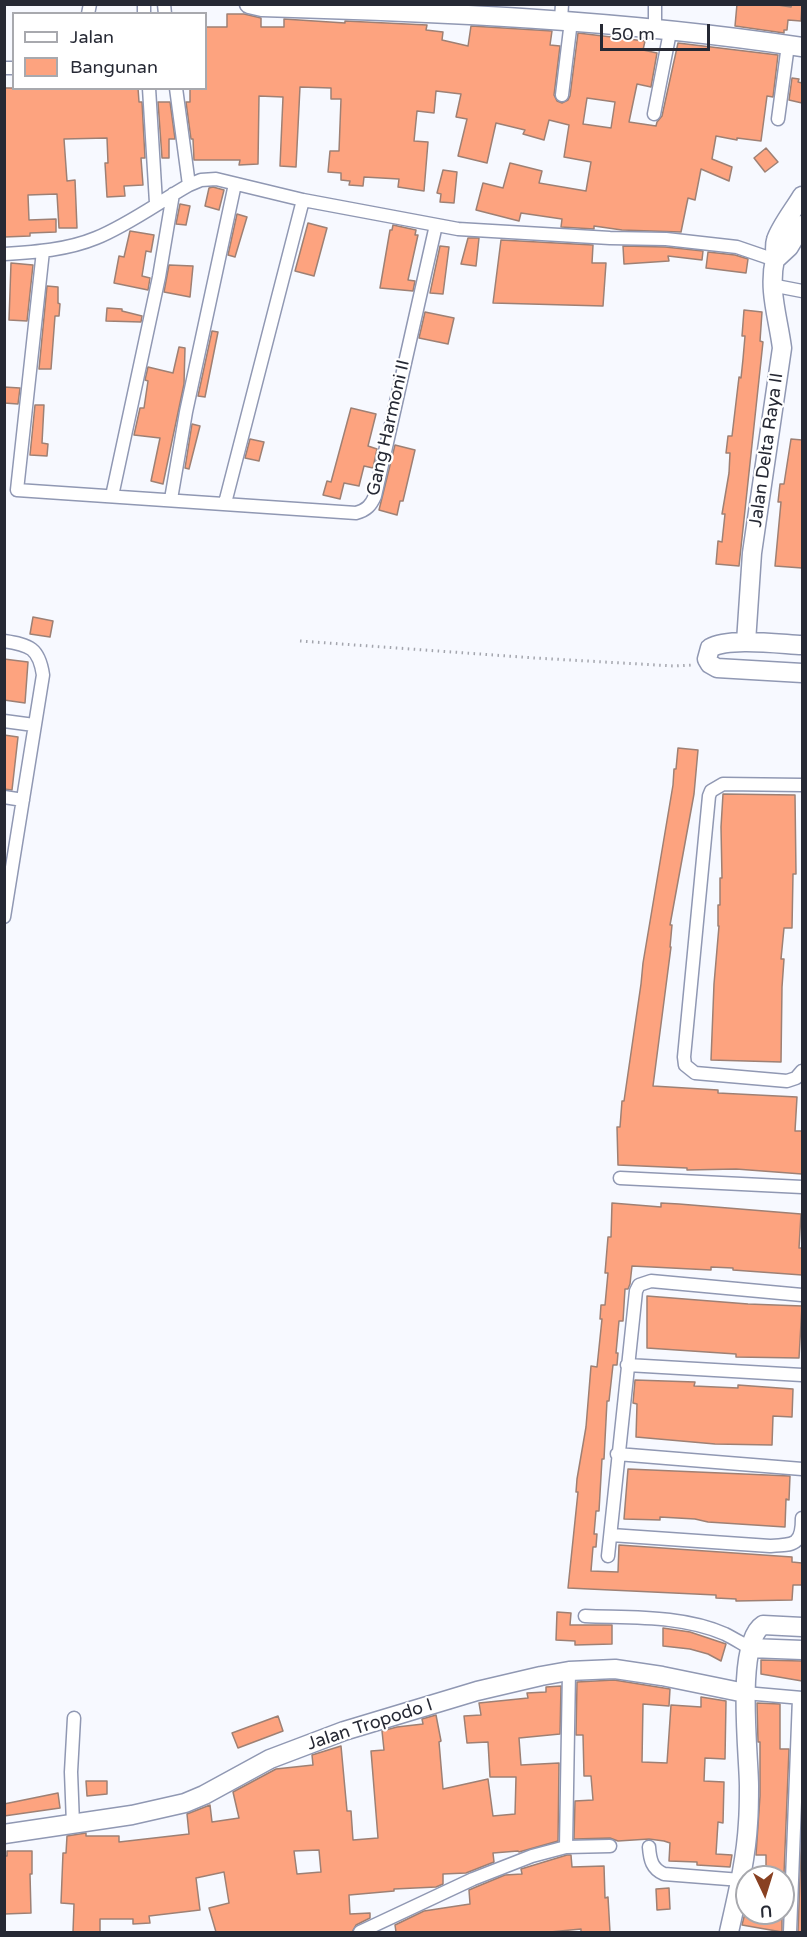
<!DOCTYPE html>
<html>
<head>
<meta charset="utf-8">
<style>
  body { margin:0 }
  #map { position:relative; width:807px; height:1937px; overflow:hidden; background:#f7f9ff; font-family:"Varela Round",sans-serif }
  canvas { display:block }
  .frame { position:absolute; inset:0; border:6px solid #262934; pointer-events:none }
  .legend { position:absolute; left:12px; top:12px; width:195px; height:78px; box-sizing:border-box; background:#fff; border:2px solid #a8a9ae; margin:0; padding:8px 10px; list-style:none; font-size:18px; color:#262934 }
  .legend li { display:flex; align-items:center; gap:12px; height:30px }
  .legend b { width:30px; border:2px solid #a8a9ae }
  .north { position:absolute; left:735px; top:1865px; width:60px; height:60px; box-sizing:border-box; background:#fff; border:2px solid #a8a9ae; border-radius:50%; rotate:176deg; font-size:16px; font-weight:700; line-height:24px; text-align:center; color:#262934 }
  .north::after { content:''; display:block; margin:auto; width:21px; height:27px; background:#894122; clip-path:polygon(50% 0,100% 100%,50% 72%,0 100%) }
  .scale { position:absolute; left:600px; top:24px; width:110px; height:27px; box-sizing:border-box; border:3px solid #262934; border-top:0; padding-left:8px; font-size:18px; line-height:21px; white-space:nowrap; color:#262934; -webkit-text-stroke:4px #fff; paint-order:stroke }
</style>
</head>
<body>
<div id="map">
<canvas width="807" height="1937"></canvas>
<div class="frame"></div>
<ul class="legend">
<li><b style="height:8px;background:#fff"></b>Jalan</li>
<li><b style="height:16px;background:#fda37f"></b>Bangunan</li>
</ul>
<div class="north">U</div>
<div class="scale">50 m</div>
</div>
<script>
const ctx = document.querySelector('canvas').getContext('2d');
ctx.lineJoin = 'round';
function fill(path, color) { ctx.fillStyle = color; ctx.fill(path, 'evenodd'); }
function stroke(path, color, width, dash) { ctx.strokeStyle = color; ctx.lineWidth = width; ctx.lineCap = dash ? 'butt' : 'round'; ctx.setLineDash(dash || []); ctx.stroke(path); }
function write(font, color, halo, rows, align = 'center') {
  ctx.font = font + ' "Varela Round",sans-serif'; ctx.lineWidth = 4.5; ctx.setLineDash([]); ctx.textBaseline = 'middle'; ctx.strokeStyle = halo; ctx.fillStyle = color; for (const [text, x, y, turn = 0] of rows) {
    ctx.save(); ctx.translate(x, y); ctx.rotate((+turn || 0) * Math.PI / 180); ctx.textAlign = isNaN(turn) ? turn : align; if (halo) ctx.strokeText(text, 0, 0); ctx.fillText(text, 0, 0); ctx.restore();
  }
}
const building = new Path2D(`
  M737,4H771L791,7L792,4H802L801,21L788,20L787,30H784V33L735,26Z
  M227,14H244L261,18V27H284V19L345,23V21L427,25L426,30L443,32L442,40L468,46L471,26L552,31L550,45L560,46L554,95L557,101L562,103L568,100L570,96L578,33L645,41L643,50L657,53L651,87L637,84L629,122L656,126L657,122L662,116L678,43L778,55L773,97L767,96L761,141L737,138V140L716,136L712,159L732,167L729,181L701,169L695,200L688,198L681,232L622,230L594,226V229L561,227L562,219L521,213L519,221L476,210L483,183L503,188L510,163L542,171L539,183L586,191L591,162L564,157L569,125L549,120L544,140L523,134L525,130L496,123L487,163L458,156L467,119L456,117L461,94L436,91L434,113L417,111L414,141L428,142L424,191L398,187L399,179L364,177L363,186L349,185L350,181L341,180V173L328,172L330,151H339L341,99H331V88L300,87L296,167L280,166L283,97L259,96L258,164L239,165L240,160H194L193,139H191L186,102H190V88H206V27H227ZM587,98L615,102L611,128L583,124Z
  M792,78L799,79L798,82L802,83V103L789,100Z
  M4,88H138L139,102H142L145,158H141L143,185L124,186L125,196L107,197L105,163H108L107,138L64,139L67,181L75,180L77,228H59L57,194L28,195L29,220L56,219V232L30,233V236L4,237Z
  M158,102H170L175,139H169V158H162Z
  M766,148L778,162L765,172L754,158Z
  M443,170L457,172L454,203L440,202L441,194L437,193Z
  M213,187L224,190L219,210L205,206L209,188Z
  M180,204L190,206L186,225L176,224Z
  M237,214L247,217L235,257L228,255Z
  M308,223L327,228L314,276L295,271Z
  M393,225L416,230L415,235H418L408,280L415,281L413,291L380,288L390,230H392Z
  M130,231L154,235L151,252L146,251L142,276L150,278L148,290L114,283L119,256L124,257Z
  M468,238H479L476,266L461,264Z
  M501,240L593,245L592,263H606L603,306L493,303Z
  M440,246L449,247L443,294L430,293Z
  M623,246L665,247L703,251L702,260L668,256L669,261L624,264Z
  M708,252L735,255L748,259L746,273L706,268Z
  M11,263L33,265L27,321L9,320Z
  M169,265L193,266L190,297L164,292Z
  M47,286L58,287V303L60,304L59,316H55L51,369H39Z
  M107,308L122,309V311L142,316L141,322L106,321Z
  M744,310L762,312L760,341L763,342L739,566L716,564L718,541L722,542L725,514H722L729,473L730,453H726L728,436H732L739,377L741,378L743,359L745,336H742Z
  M425,312L454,318L448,344L419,338Z
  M212,331L218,332L205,397L198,396Z
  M179,347L185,348L184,384L163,484L151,481L160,438L134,435L140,408H144L148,381L145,380L148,367L173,373Z
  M4,387L20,388L18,404L4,403Z
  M35,405H44L42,443L48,444L47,456L30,455Z
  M351,408L376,414L368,446L377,449L373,468L364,466L359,486L344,483L340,499L323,495L327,481L331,482Z
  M192,424L200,426L189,469L185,468Z
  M250,439L264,442L259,461L245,458Z
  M791,439L802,440V568L775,566L781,502H778L780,484H784Z
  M395,445L415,450L403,501H400L397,515L379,510Z
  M33,617L53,621L50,637L30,634Z
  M4,659L28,662L25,703L4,700Z
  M4,735L18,737L12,790L4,789Z
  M678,748L698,750L694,794L670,925H672L670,947H671L653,1086L718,1090V1093L797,1097L795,1131H802V1174L736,1169L687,1170V1168L618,1165L617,1127H620L622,1101H624L641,984L643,963L673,785L674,769H676Z
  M723,794L795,795L796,874H793L792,928H784L781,959H784L782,987L781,1062L711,1060L714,984L719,926H718V905H720V878H722L721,827Z
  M612,1203L661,1207V1203L679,1204L801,1214L799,1248H802V1275L733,1270V1268L711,1267V1270L632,1266L630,1284L628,1289H625L623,1321H619L616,1353H618L617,1365H613L609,1401H607L604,1459H602L599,1511H596L594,1534H597L596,1547H593L591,1571L618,1572L619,1545L792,1557V1562L802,1563V1585H793L792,1600L736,1601V1599L716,1598V1595L568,1588L578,1492H576L577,1479L586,1427L591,1366L597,1367L602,1319H600L601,1305H605L608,1273H605L608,1237H611Z
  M647,1296L748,1304L802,1306L799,1358L736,1357V1354L647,1348Z
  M635,1380L695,1382L694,1386L738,1388V1385L793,1389L792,1417L773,1416L772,1445L715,1444L636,1437L637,1404L633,1403Z
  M628,1469L790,1476L789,1500L786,1499L785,1527L708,1522L695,1519L660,1517V1520L624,1519Z
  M557,1612L571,1613L570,1625H612V1644L575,1645V1641L556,1640Z
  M663,1628L690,1632L726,1644L721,1661L708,1654L690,1649L663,1646Z
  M761,1660L802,1661V1681L761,1674Z
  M614,1680L670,1689L669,1706L643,1704L642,1762L667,1763L671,1705L701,1707V1697L726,1701L725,1759L705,1758L704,1781L724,1782L723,1823L718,1822L716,1854L732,1855L730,1867L697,1865V1862L669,1861L670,1843L664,1841L649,1839L618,1841L610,1838L574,1839L575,1801L593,1800L591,1776H584L583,1735H576L577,1682Z
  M561,1686L560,1734L519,1738L521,1765L559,1763L558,1841L519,1852L518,1851L493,1853L494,1862L466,1873L443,1874V1884L436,1887L394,1889V1891L349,1895L350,1914L370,1913V1918L356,1925L352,1932H216L209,1908L229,1903L224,1872L196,1878L200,1910L149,1916L150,1923L133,1924V1919H100V1932H73L74,1904L61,1903L63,1853H66L67,1836L86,1833V1836H119V1842L189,1834L187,1814L210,1805L212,1822L239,1818L233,1792L276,1769L313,1765L312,1755L341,1746L347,1811H351L353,1840L378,1838L371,1751L384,1750L382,1731L397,1727L423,1724L422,1719L436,1715L441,1741L439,1742L443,1789L488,1779L493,1816L515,1814L516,1777H490L488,1742L467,1743L464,1716L481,1715L479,1703L528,1698L527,1693L546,1692V1687ZM319,1850L321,1872L297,1874L294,1851Z
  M757,1703L780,1704V1749H789L783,1899V1877H778V1870L766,1871V1855H756L760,1796V1742H758Z
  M278,1716L283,1731L238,1748L232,1733Z
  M86,1781H107V1794L87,1796Z
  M58,1793L60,1808L4,1816V1804Z
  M802,1822V1932H798Z
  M7,1851H32V1874H30L31,1913L4,1914V1856H7Z
  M567,1855H571L572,1867L604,1866L605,1898L608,1897L610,1932H581V1929L550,1932H396L395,1925L424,1911L470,1904L469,1890L476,1887L505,1875L522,1874L521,1869Z
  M669,1888L670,1909L657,1910L656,1889Z
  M745,1913H782V1932L742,1925Z`);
const path = new Path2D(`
  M300,641L535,658L674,666L693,665`);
const street = new Path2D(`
  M144,4V14
  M164,4L165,14
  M88,14L90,4
  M561,20L562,4
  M655,30V4
  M4,68H14
  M149,88L156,203
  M176,88L189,185
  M562,95L571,21
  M654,114L670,32
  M778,119L788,45
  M43,251L17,490L356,513C367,510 371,505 375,496L436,225
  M4,254C35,252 67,250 96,238C128,225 159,202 189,185L201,180L216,179L303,200L458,229L610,238L666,239L737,247L775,260
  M771,285L802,291
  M112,496L159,277L173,194
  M171,499L186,412L235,184
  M225,503L303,200
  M4,641C30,645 39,648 43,675L4,917
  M4,721L34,725
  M802,785L723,784L711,791L709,796L684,1057L685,1065L695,1073L787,1081L796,1078L802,1071
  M4,797L23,800
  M620,1178L802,1187
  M627,1365L802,1375
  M617,1454L802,1469
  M611,1535L770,1546C794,1545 802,1545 802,1518
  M608,1556L636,1291L639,1285L651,1281L802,1295
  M585,1616C631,1618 682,1615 725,1634C733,1638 741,1643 750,1648
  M745,1693L802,1698
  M73,1824L71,1772L74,1718
  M566,1847L569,1671
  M649,1847C650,1860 652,1869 664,1874L741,1880
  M360,1932L473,1879L532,1856L566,1847L610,1846
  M790,1932L799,1698`);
const secondary = new Path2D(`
  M249,4L262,7C443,12 623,20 802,47
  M775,260L789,247L802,225
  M746,642L752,553L782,348C778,317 768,290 775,259C776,253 774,246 776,240C780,227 795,208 802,196
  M802,645C780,644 729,637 710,648L707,659L710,664L717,668L802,673
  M750,1648L802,1650
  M4,1834L132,1815L185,1803L204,1795L270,1759L344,1731L477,1691L541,1676L569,1671L615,1669L662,1676L745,1693
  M729,1932C737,1896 746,1860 748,1823C749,1811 749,1799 749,1786C749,1755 735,1643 763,1625L802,1627`);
const streetNames = [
  ["Gang Harmoni II",389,428,-77],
  ["Jalan Delta Raya II",767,450,-82],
  ["Jalan Tropodo I",370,1725,-18]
];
fill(building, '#fda37f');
stroke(building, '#9e8074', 1.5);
stroke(street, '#9098b3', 15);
stroke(secondary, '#9098b3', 21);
stroke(path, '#a3a5ad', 3, [1.5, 4.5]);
stroke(street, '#fff', 12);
stroke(secondary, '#fff', 18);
write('18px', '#262934', '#fff', streetNames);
</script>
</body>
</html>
